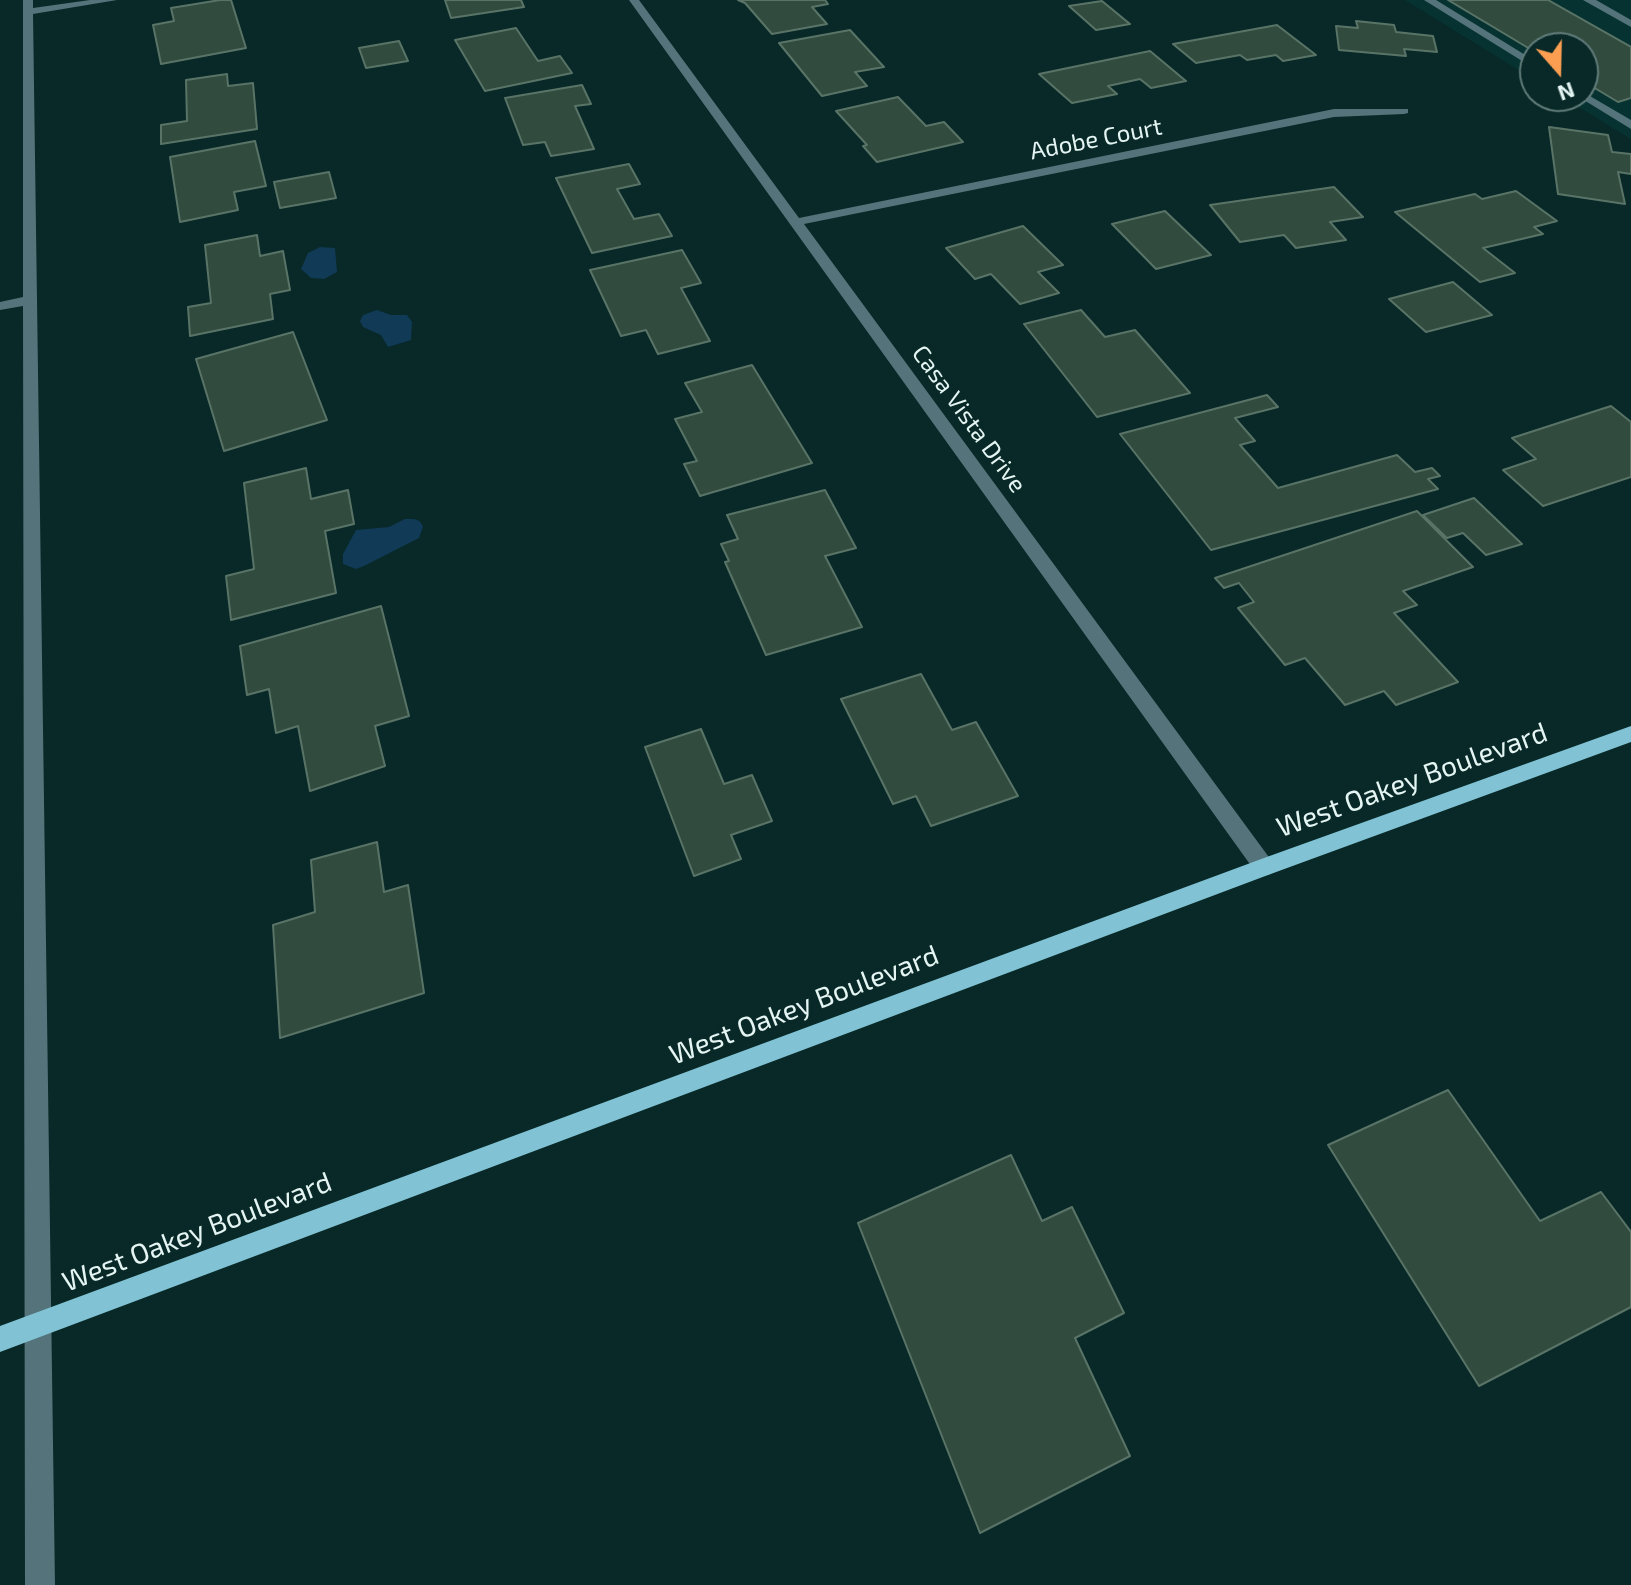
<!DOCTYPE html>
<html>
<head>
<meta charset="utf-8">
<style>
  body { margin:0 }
  #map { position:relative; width:1631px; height:1585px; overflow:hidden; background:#082927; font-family:"Exo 2",sans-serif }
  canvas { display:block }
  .north { position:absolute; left:1519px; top:32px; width:80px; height:80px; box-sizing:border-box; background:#082927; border:2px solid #607b79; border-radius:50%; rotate:160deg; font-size:22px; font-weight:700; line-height:32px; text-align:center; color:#e4f5f3 }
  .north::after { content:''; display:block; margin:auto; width:28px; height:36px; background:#fb9e51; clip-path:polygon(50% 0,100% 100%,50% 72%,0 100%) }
</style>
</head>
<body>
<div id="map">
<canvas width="1631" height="1585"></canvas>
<div class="north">N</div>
</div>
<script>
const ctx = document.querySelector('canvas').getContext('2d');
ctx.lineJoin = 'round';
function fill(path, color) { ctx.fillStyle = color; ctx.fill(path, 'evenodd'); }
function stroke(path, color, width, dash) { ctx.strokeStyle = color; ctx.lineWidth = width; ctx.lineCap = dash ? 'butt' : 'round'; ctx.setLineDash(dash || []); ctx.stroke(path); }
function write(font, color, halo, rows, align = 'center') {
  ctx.font = font + ' "Exo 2",sans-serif'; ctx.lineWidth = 7; ctx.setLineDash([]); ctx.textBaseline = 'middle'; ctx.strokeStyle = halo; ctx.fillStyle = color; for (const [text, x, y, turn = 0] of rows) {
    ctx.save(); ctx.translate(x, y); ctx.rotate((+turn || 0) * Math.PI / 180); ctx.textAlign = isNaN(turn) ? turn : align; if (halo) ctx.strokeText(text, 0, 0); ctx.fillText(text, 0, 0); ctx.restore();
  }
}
const built = new Path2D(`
  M1405,0H1631V139L1561,96H1583V48H1535V80Z`);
const water = new Path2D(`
  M320,247L335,248L337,272L324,279L311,278L301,269L308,253Z
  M377,310L391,315H407L412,322L411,340L388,347L381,335L363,327L360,321L363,315Z
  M405,519C414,519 420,518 423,527L419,538L364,566L356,569L343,564V554L356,530L389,527Z`);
const building = new Path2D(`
  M220,0H231L246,48L161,64L153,25L174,21L171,8Z
  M445,0H521L524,7L451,18Z
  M738,0H825L828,4L812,7L827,24L772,34L745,3Z
  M1448,0H1548L1631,47V98L1618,102L1583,81V48H1535V52Z
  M1102,1L1130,24L1096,30L1069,6Z
  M1356,21L1394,25L1396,32L1433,36L1437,52L1404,49L1406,56L1339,50L1336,26L1358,28Z
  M1277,25L1316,55L1283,61L1276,55L1247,60L1240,55L1196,63L1173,44Z
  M516,28L538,61L560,56L572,73L485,91L455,40Z
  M850,30L884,67L855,72L867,86L822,96L779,43Z
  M399,41L408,61L366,68L359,48Z
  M1150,51L1186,81L1151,88L1140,79L1108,86L1117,94L1072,103L1039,74Z
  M227,74L228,86L253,83L257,129L161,144V125L187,121L186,80Z
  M582,85L591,104L575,106L594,149L551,156L545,142L523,145L505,98Z
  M898,97L926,126L944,122L963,142L877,162L863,146L867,145L836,111Z
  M1549,127L1608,135L1612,152L1631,154V174L1618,172L1625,204L1558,194Z
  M255,141L266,186L234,192L238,210L180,222L170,157Z
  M629,164L640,184L617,189L634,219L659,214L672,236L592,253L556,178Z
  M329,172L336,198L280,208L274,182Z
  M1334,187L1363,217L1330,222L1346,240L1296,248L1284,235L1240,242L1210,205Z
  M1516,191L1557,221L1534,227L1543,234L1483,248L1515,273L1480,282L1395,212L1475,194L1482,199Z
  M1165,211L1211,255L1156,269L1112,224Z
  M1023,226L1063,265L1038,272L1059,293L1020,304L991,274L975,279L946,248Z
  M257,235L260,256L283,251L290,290L270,294L273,319L190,336L188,307L211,303L205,245Z
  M682,250L701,283L681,288L710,341L658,354L646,330L621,336L590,270Z
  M1453,282L1492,315L1426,332L1389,299Z
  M1081,310L1105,337L1135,330L1190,393L1097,417L1024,324Z
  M293,332L327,420L224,451L196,359Z
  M752,365L812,463L700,496L684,464L697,461L675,419L702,412L685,383Z
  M1267,395L1278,407L1235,418L1255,441L1240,445L1278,488L1397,455L1415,472L1432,468L1440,476L1428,479L1438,489L1211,550L1120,434Z
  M1611,406L1631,422V477L1543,506L1503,470L1536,459L1512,438Z
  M306,468L311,499L348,490L354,524L325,531L336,593L231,620L226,576L254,569L244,483Z
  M825,490L856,548L825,556L862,627L766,655L725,562L729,561L721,544L738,539L727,515Z
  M1474,498L1522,544L1486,555L1463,533L1447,538L1423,515Z
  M1417,511L1473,567L1403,591L1417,605L1394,613L1458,682L1396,705L1384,691L1345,705L1305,658L1285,665L1238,608L1254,602L1239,583L1224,588L1215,578Z
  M381,606L409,716L375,726L385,766L310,791L298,726L276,733L269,689L247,695L240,646Z
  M921,674L952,730L976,722L1018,796L931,826L916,796L893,804L841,699Z
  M701,729L724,784L752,775L772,821L731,835L741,859L694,876L645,747Z
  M377,842L384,892L408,885L424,993L280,1038L273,925L315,912L311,860Z
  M1448,1090L1540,1221L1601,1192L1631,1232V1307L1479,1386L1328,1145Z
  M1011,1155L1042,1221L1072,1207L1124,1313L1075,1338L1130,1456L980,1533L858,1223Z`);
const minor = new Path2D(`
  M23,0H33V8L90,0H117L33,14L55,1585H25L23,306L0,310V302L23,297Z
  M629,0H639L799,218L1334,109H1408V113L1404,114L1334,117L804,224L1271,860L1274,867L1271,874L1264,876L1257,874Z
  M1424,0H1436L1535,61V69Z
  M1583,0H1596L1631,20V27Z
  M1583,92L1631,120V129L1579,97L1583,96Z`);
const major = new Path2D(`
  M1631,726V742L1268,875L0,1352V1326L1264,858Z`);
const farStreetnames = [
  ["Adobe Court",1096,139,-11],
  ["Casa Vista Drive",969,419,54]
];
const streetNames = [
  ["West Oakey Boulevard",1412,780,-20],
  ["West Oakey Boulevard",804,1005,-21],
  ["West Oakey Boulevard",197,1232,-21]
];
fill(built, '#063331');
fill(water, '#103a56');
fill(building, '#314b3f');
stroke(building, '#597467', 2);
fill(minor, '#54737b');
fill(major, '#81c3d5');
write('24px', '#e4f5f3', '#082927', farStreetnames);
write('28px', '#e4f5f3', '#082927', streetNames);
</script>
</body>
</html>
